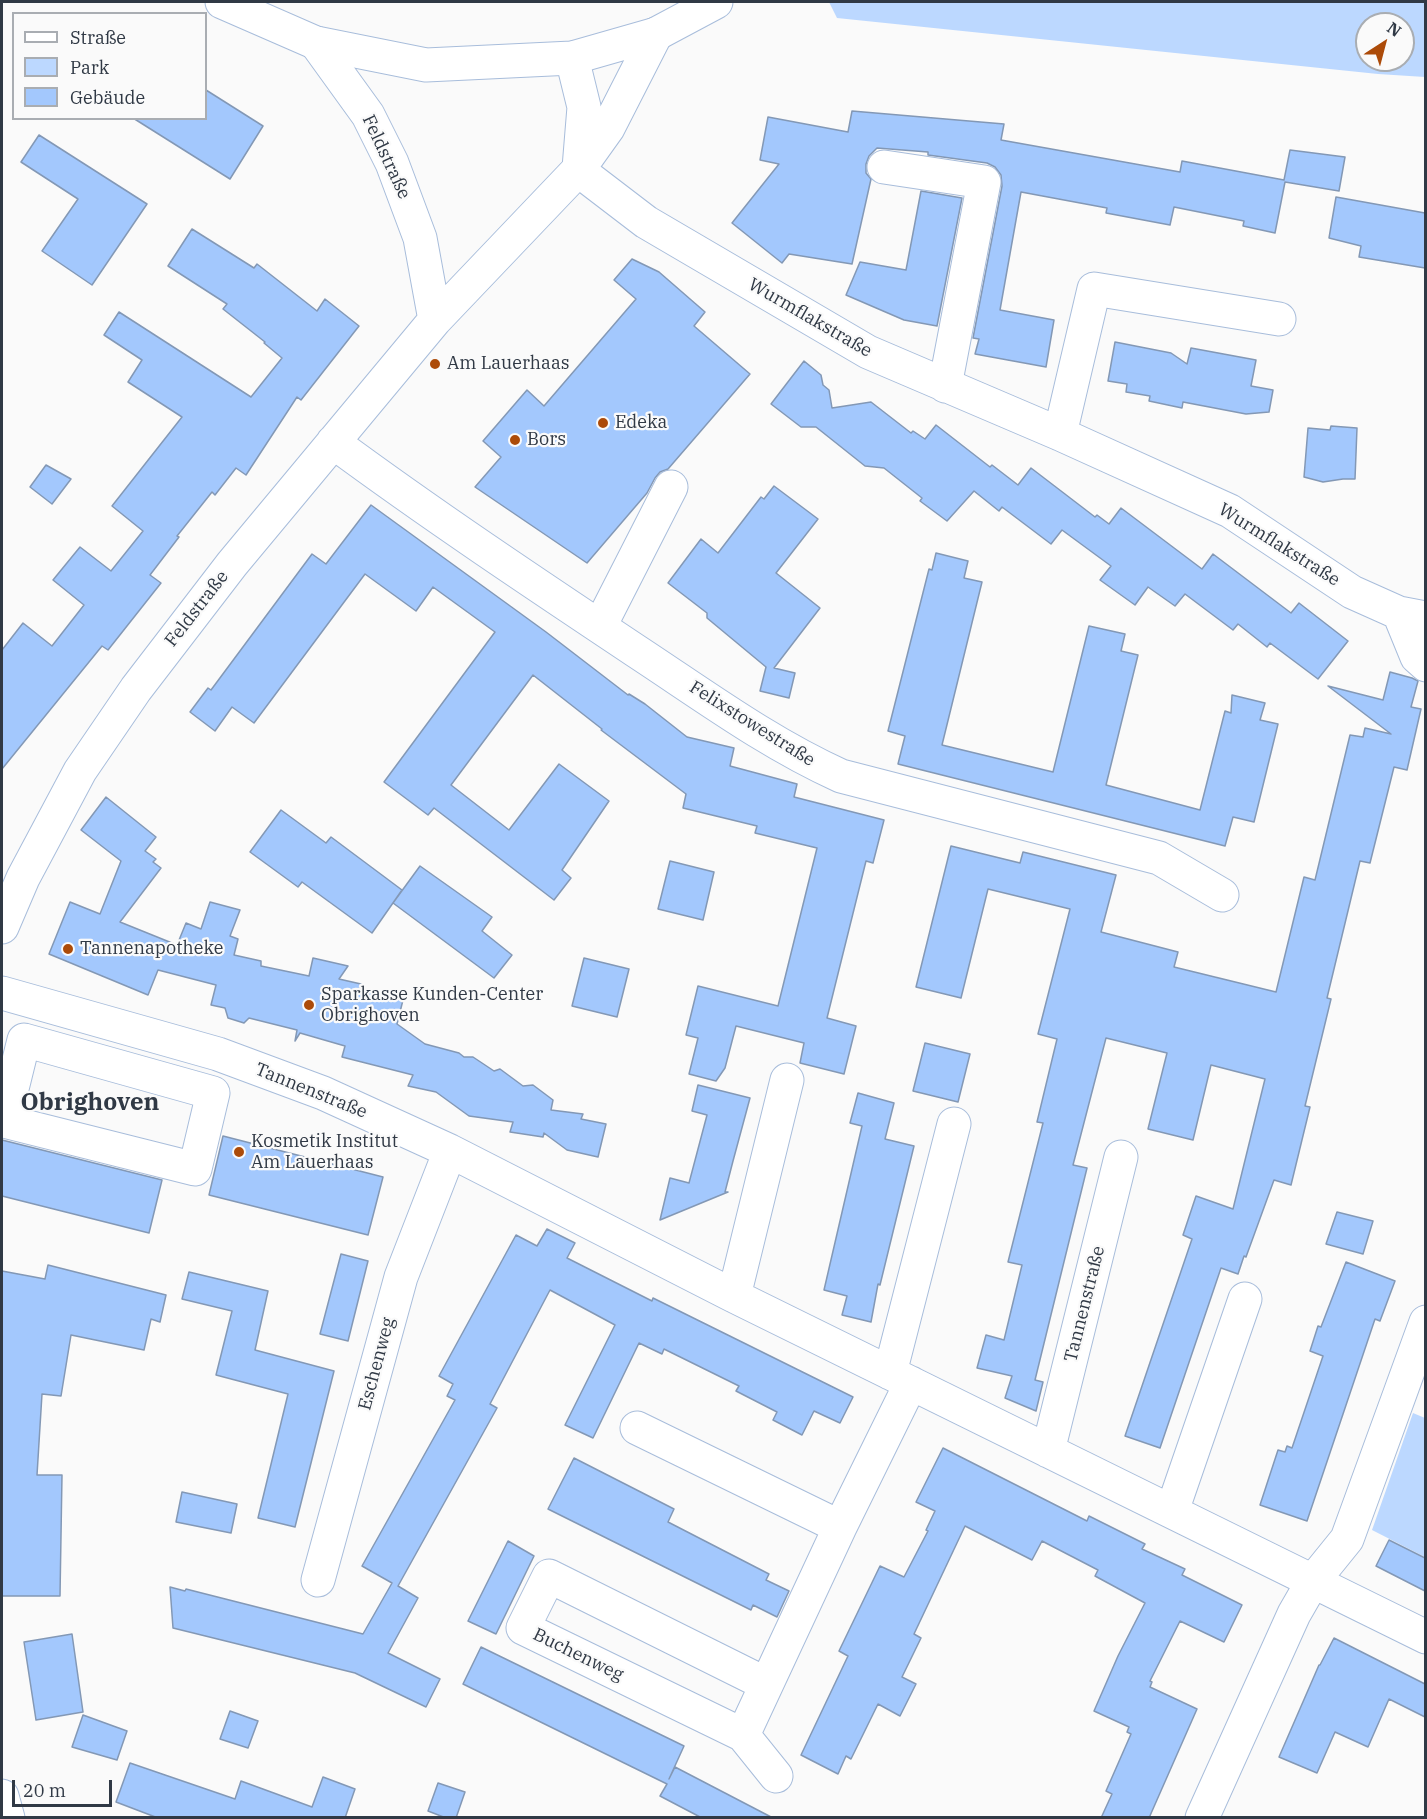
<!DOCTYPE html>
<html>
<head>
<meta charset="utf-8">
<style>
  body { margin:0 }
  #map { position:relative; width:1427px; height:1819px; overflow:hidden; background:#fafafa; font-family:"IBM Plex Serif",serif }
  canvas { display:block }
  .frame { position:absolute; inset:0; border:3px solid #303945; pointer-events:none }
  .legend { position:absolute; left:12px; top:12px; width:195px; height:108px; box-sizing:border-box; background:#fafafa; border:2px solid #a9adb2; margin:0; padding:8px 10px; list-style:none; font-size:18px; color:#303945 }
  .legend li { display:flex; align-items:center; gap:12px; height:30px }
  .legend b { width:30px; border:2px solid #a9adb2 }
  .north { position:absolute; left:1355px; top:12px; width:60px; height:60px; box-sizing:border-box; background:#fafafa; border:2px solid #a9adb2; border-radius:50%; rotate:36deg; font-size:16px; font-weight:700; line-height:24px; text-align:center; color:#303945 }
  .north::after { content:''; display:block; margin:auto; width:21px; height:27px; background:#ac4b09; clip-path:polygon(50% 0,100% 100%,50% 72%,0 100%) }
  .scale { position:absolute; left:12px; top:1780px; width:100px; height:27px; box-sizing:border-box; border:3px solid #303945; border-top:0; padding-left:8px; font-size:18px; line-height:21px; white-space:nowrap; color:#303945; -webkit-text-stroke:4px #fafafa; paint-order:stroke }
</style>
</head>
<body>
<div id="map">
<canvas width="1427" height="1819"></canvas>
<div class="frame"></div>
<ul class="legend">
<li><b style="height:8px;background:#fff"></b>Straße</li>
<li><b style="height:16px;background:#bcd8ff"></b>Park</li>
<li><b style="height:16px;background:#a3c8fd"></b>Gebäude</li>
</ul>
<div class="north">N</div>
<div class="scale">20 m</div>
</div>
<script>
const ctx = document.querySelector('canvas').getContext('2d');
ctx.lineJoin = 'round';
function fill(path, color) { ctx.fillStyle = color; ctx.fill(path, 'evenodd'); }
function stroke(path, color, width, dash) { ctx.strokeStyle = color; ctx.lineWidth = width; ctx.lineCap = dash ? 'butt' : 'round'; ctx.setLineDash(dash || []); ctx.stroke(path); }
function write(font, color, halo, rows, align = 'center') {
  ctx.font = font + ' "IBM Plex Serif",serif'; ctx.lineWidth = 4.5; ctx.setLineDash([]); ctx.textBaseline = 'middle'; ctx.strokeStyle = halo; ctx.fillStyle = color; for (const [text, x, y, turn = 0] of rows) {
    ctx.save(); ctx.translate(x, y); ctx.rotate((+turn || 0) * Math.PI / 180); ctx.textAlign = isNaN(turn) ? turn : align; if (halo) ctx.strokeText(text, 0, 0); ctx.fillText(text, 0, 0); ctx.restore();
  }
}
const green = new Path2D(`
  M829,2H1425V77L1378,74L837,18ZM1367,24H1403V60H1367Z
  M1413,1413L1425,1418V1557L1372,1530Z`);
const building = new Path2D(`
  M206,90L263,126L230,179L133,118H206Z
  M852,111L1004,124L1001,140L1180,172L1182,161L1284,180L1290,150L1345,157L1339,191L1285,182L1275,233L1243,226L1244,221L1174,207L1170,225L1106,213L1107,208L1021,192L1000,310L1054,320L1046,367L975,354L979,339L973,338L1002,186L1001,175L995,167L987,163L928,155V152L877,148L869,156L866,164V173L871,179L852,264L789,254L782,263L732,223L779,164L760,160L768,117L848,132Z
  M39,135L147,204L92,285L42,251L78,199L21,162Z
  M921,191L962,198L937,326L904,320L846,295L860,262L906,270Z
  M1336,197L1425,213V268L1359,257L1361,246L1329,238Z
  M192,229L254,268L257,264L317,311L325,299L359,326L301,400L297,397L246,475L236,468L215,495L212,492L177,536L179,537L150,575L161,583L108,650L102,646L2,769V650L23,623L52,646L84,605L53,580L80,547L111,571L143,531L112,506L182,417L128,382L142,360L104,335L119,312L251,397L282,358L264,343L265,342L223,309L227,304L168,266Z
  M632,259L659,272L705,312L694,326L750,374L668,469L660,472L655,478L647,493L587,563L475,487L501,457L483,441L527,390L544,406L636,299L614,280Z
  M1115,342L1171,353L1187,364L1191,348L1256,360L1251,386L1273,390L1269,412L1246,414L1183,402L1182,408L1149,401L1150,396L1126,392L1127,384L1108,381Z
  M804,361L821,375L823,385L829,390L832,408L871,402L911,433L913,431L925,439L936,425L990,467L992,465L1018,485L1031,468L1095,517L1097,515L1109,524L1121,508L1202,569L1213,554L1291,613L1299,603L1348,641L1318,679L1270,643L1267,647L1238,624L1233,630L1185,594L1175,606L1148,587L1135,605L1100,580L1111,566L1062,530L1051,544L1002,507L999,511L974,491L947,521L920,501L922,498L884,468L865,466L816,427H801L771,404Z
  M1331,426L1357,428L1355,479H1343L1323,482L1304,477L1308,428L1330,430Z
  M46,465L71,479L52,504L30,487Z
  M774,486L818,519L776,573L820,608L774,668L795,673L789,698L760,691L766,667L707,618V613L668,583L701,539L718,553L761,497L764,499Z
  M371,505L546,632L628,695L629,694L645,704L687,737L734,748L730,766L797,784L794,797L884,820L873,863L866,861L827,1018L856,1026L844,1074L800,1063L804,1043L736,1026L725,1068L716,1081L689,1074L698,1038L686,1035L698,986L778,1006L817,848L755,833L757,826L683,808L686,794L601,730L602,729L533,675L451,785L509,830L559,764L609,801L562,870L571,878L554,900L434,808L428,815L384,782L495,632L433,587L416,611L365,574L254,723L232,707L215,731L190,712L208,688L211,690L312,554L326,564Z
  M936,553L968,561L964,578L982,582L942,745L1053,772L1089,626L1125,634L1121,651L1138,655L1106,785L1200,810L1225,711L1231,713L1232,695L1265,703L1260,720L1278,724L1254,822L1233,817L1225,846L898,764L905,736L888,731L929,569L932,570Z
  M1390,672L1412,678L1418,681L1411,707L1421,709L1407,770L1394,767L1370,863L1360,861L1327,998L1331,999L1305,1106L1310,1107L1291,1185L1274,1180L1246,1257L1244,1256L1238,1274L1221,1268L1160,1448L1125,1436L1192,1239L1183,1235L1196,1196L1233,1209L1265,1079L1211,1065L1193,1140L1148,1129L1167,1053L1106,1038L1073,1165L1087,1168L1035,1380L1043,1382L1036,1411L1005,1398L1012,1376L977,1368L986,1335L1004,1340L1022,1265L1008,1262L1043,1123L1037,1122L1057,1039L1038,1034L1070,909L988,889L961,998L916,987L951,846L1020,863L1023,852L1116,875L1101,932L1178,952L1174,967L1276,992L1304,877L1315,880L1350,735L1363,737L1365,728L1391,734L1328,686L1383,700Z
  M106,797L156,837L145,851L156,859L153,862L161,868L120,922L177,945L186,923L201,929L210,902L240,910L230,936L238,939L234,955L261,961V966L309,976L313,958L348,966L339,979L361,984L359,989L403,1000L397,1024L425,1044L459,1053L464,1057H473L494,1071L500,1069L523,1086L533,1085L553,1100L551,1110L583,1114L581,1119L606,1124L598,1157L567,1150L544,1133L543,1137L510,1132L513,1122L469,1116L436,1092L408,1086L413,1075L342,1057L345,1046L300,1033L295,1041L297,1030L249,1018L244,1023L228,1018L225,1008L211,1005L216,985L158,970L148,995L49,954L70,902L100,914L121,861L81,830Z
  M281,810L326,843L331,837L402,890L372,933L302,882L298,887L250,852Z
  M670,861L714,872L703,920L658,909Z
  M420,866L492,917L482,931L512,955L494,978L393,903Z
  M584,958L629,969L617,1017L572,1006Z
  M925,1043L970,1054L958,1102L913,1091Z
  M698,1085L750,1098L733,1161L725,1192H728L660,1220L670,1178L689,1183L707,1115L692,1111Z
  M858,1093L894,1103L885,1139L914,1146L880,1285L878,1284L871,1322L842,1315L847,1296L824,1290L862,1126L850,1123Z
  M223,1136L383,1177L368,1235L209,1195Z
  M2,1140L162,1180L149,1233L2,1196Z
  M1337,1212L1373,1221L1363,1254L1326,1244Z
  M547,1229L575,1243L567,1258L652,1301L653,1298L853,1397L840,1423L814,1411L802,1435L773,1420L777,1412L736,1391L739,1386L664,1349L662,1354L639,1343L593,1438L565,1425L615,1325L550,1290L490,1404L497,1408L398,1586L418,1598L388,1653L440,1679L426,1707L355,1673L173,1628L170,1587L185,1591L186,1589L363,1634L392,1583L362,1566L455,1400L447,1396L453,1384L439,1376L516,1235L537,1246Z
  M341,1254L368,1261L348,1341L320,1334Z
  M1346,1262L1395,1281L1380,1321L1375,1319L1307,1521L1260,1505L1278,1450L1285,1452L1287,1446L1292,1448L1323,1356L1310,1351L1318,1326L1321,1327Z
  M48,1265L166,1295L160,1322L151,1319L144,1350L71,1335L61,1396L42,1394L37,1475H62L60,1596H2V1271L45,1279Z
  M189,1272L268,1291L255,1350L334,1371L295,1527L258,1518L288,1394L216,1375L232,1311L182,1299Z
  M943,1448L1087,1521L1089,1516L1145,1544L1142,1549L1185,1569L1182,1575L1242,1605L1224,1642L1180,1621L1150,1681L1152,1682L1150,1687L1197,1709L1149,1818H1101L1112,1794L1106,1791L1131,1734L1127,1732L1129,1727L1094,1711L1118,1656L1145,1603L1095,1576L1098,1570L1042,1541L1032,1560L965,1526L914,1634L921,1638L902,1677L916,1684L900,1716L878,1704L851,1759L846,1756L838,1774L801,1755L848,1656L839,1651L880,1566L904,1577L928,1531L926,1530L935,1511L916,1502Z
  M574,1458L674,1509L668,1522L769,1574L766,1580L789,1591L777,1617L753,1605L751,1610L548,1509Z
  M182,1492L237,1504L231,1533L176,1522Z
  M1389,1540L1425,1558V1591L1376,1566Z
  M508,1541L534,1556L496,1634L468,1621Z
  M72,1634L83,1712L36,1720L24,1642Z
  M1334,1638L1425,1684V1717L1389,1699L1368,1747L1335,1732L1317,1773L1279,1757L1319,1665H1320Z
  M481,1647L684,1746L669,1779L675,1767L773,1818H702L660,1796L667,1784L463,1684Z
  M230,1711L258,1721L248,1748L220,1739Z
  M83,1715L127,1731L117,1760L72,1747Z
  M130,1763L235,1799L241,1781L312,1807L323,1777L355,1789L345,1818H158L116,1802Z
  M438,1783L465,1792L456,1818H446L428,1811Z`);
const minor = new Path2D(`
  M316,43L368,115L392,163L420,238L435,320
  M572,58L584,107L579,168
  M884,167L984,182L945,386
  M578,170L646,222L868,352L1060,434L1230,511L1352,592L1399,613L1426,618
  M1060,434L1094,289L1279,319
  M333,442C432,515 534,583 636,651C703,695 768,743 841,776L1159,858L1222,895
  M1399,613L1417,657L1426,665
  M600,626L671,487
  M2,927L23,878L80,771L136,689L232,564L435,320L578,170L608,128L656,34
  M2,993L218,1054L323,1093L450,1151L734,1296L1426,1637
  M24,1040L213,1093L195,1169L4,1121Z
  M734,1296L787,1080
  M890,1373L954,1124
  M637,1428L840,1527
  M1048,1451L1121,1157
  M1172,1511L1245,1299
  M318,1580L401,1277L450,1151
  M766,1684L549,1576L523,1628L743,1735L776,1776
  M743,1735L840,1527L911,1383
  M2,1796L8,1818
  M1202,1818L1294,1614L1313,1581L1347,1539L1426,1322`);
const major = new Path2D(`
  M222,2L316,43L426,65L572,58L656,34L716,2`);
const markers = [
  [435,364,6,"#ac4b09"],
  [603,423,6,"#ac4b09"],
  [515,440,6,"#ac4b09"],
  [68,949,6,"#ac4b09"],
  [309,1005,6,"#ac4b09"],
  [239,1152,6,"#ac4b09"]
];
const streetNames = [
  ["Feldstraße",386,157,65],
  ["Wurmflakstraße",810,318,30],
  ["Wurmflakstraße",1279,545,32],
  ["Feldstraße",197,609,-52],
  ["Felixstowestraße",752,724,32],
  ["Tannenstraße",311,1091,22],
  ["Tannenstraße",1085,1304,-76],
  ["Eschenweg",377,1364,-75],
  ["Buchenweg",578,1655,26]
];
const poiNames = [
  ["Am Lauerhaas",447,364],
  ["Edeka",615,423],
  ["Bors",527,440],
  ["Tannenapotheke",80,949],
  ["Sparkasse Kunden-Center",321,995],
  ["Obrighoven",321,1016],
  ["Kosmetik Institut",251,1142],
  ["Am Lauerhaas",251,1163]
];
const districtNames = [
  ["Obrighoven",90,1103]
];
fill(green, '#bcd8ff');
fill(building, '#a3c8fd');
stroke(building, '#8398b5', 1.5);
stroke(minor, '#a8bddb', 35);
stroke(major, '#a8bddb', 35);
stroke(minor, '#fff', 33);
stroke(major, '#fff', 33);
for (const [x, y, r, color] of markers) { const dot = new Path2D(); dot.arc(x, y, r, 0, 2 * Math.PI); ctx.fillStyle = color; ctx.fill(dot); stroke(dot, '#fafafa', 2); }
write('18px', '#303945', '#fafafa', streetNames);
write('18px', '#303945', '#fafafa', poiNames, 'left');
write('bold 24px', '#303945', '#fafafa', districtNames);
</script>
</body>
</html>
